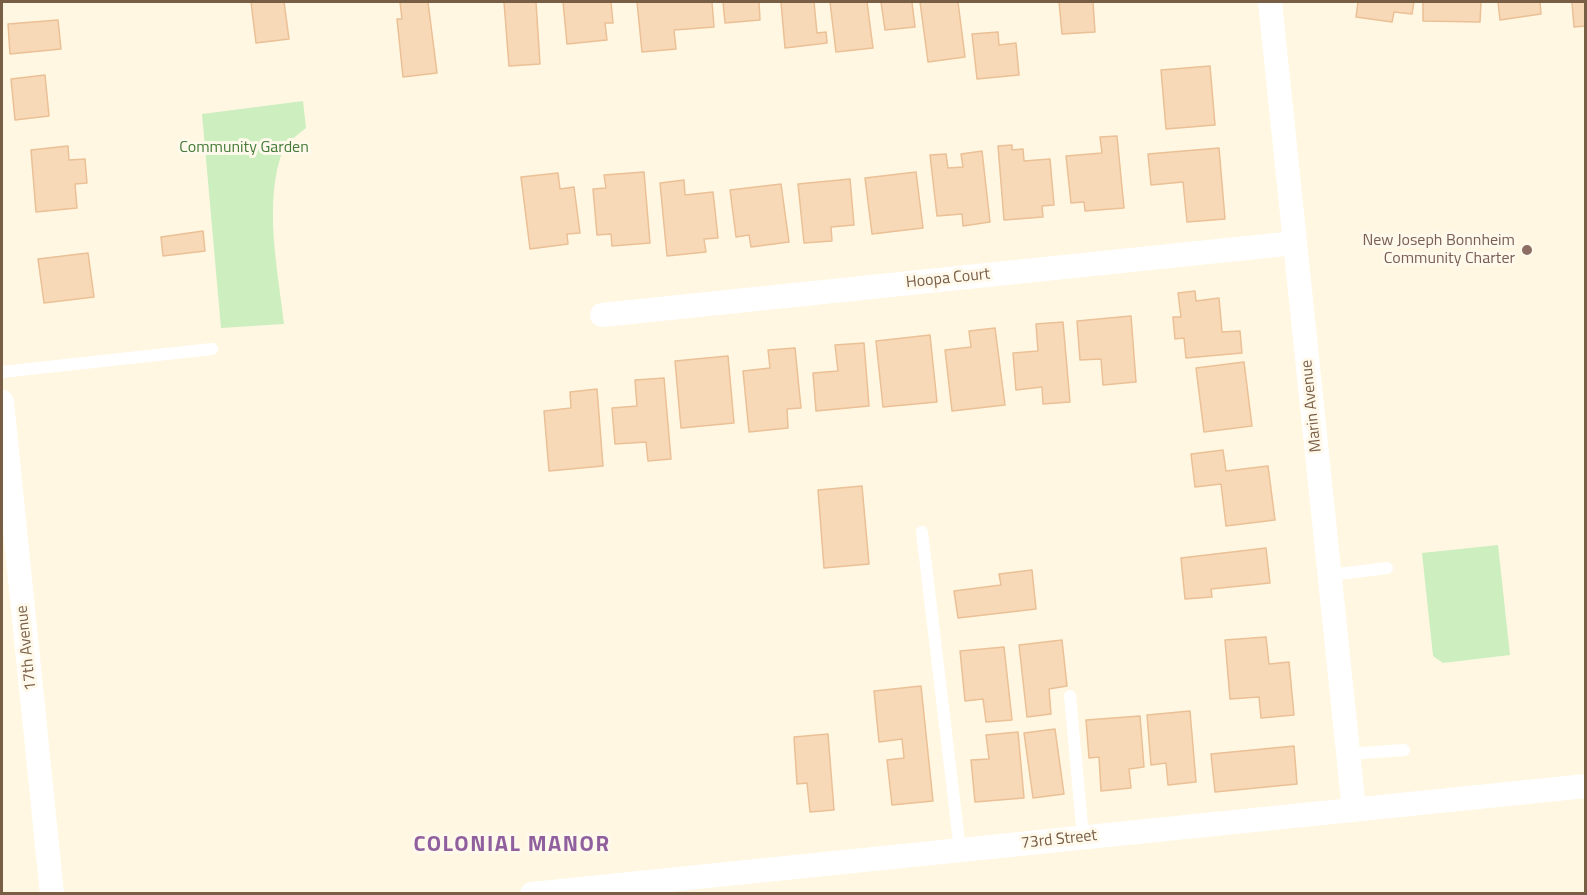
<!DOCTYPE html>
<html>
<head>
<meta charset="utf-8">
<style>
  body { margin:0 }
  #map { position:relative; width:1587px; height:895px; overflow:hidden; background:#fff7e2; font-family:"Titillium Web",sans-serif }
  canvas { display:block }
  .frame { position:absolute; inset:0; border:3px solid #795e46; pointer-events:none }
</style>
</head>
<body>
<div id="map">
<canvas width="1587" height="895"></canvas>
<div class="frame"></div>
</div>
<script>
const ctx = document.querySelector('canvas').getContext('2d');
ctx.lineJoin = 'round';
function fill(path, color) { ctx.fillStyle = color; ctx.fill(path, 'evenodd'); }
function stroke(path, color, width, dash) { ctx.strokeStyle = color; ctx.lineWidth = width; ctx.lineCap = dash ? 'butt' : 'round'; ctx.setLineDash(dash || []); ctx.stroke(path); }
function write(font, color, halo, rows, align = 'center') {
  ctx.font = font + ' "Titillium Web",sans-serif'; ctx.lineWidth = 6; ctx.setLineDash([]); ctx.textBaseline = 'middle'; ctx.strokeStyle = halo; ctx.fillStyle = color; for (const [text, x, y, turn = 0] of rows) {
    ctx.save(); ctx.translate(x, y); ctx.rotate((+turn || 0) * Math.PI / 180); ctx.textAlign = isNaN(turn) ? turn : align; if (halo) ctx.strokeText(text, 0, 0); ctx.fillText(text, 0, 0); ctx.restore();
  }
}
const green = new Path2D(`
  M303,101L306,128C299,134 287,142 283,150C263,202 278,270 284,324L221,328L202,114Z
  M1498,545L1510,655L1443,663L1433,656L1422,553Z`);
const building = new Path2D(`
  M251,2H284L289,39L256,43Z
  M400,2H428L437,73L403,77L397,19H402Z
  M504,2H536L540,64L509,66Z
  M563,2H611L613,23H605L607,40L567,44Z
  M637,2H712L714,27L674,30L676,49L642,52Z
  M723,2H759L760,20L725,23Z
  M781,2H814L817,33L826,32L827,43L785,48Z
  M830,2H867L873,48L836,52Z
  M881,2H912L915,27L885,30Z
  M920,2H958L965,57L928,62Z
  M1059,2H1093L1095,32L1062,34Z
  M1358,2H1414L1412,14L1394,12L1392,22L1356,17Z
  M1423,2H1481L1480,22L1423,21Z
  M1498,2H1540L1541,14L1500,20Z
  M1572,2H1586V26L1574,27Z
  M58,20L61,49L10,54L8,24Z
  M998,32L999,45L1016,43L1019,75L977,79L972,34Z
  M1210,66L1215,125L1166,129L1161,70Z
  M45,75L49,116L15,120L11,79Z
  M1117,136L1124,208L1085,211L1084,202L1071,203L1066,156L1102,153L1100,137Z
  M1012,145V150L1023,149L1024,161L1050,159L1054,205L1042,206L1043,217L1004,220L998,146Z
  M68,146L69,160L85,159L87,183L75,184L77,208L36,212L31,150Z
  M1219,148L1225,219L1187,222L1183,182L1151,185L1148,154Z
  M982,151L990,222L963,226L962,214L937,216L930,155L946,154L948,168L963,167L961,154Z
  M644,172L650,243L612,246L611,234L597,235L593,189L606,188L604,175Z
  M916,172L923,228L872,234L865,178Z
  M558,173L560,189L574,187L580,233L567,234L568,244L530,249L521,177Z
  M850,179L854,225L831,227L832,241L804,243L798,184Z
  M684,180L685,195L713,192L718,238L704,239L706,252L667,256L660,183Z
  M781,184L789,242L751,247L749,235L736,237L730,190Z
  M203,231L205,251L163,256L161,237Z
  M88,253L94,297L44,303L38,259Z
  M1195,291L1196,301L1219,298L1222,332L1240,331L1242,353L1186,358L1184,338L1175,339L1173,317H1181L1178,293Z
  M1131,316L1136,382L1103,385L1101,359L1080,360L1077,321Z
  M1063,322L1070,402L1043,404L1042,387L1016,390L1013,353L1038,351L1036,324Z
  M995,328L1005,405L952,411L945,350L971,347L969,331Z
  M930,335L937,402L883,407L876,341Z
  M864,343L869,406L816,411L813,373L838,371L835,345Z
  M795,348L801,408L787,409L788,428L749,432L743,371L770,368L768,350Z
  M728,356L734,423L681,428L675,361Z
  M1244,362L1252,426L1204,432L1196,368Z
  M664,378L671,459L648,461L646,442L615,444L612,408L637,406L635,380Z
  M597,389L603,466L549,471L544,411L571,408L570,392Z
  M1223,450L1226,471L1268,466L1275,520L1226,526L1221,484L1195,487L1191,454Z
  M862,486L869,564L824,568L818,490Z
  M1266,548L1270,583L1211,589L1212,597L1185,599L1181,558Z
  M1032,570L1036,609L958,618L954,591L1001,585L999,574Z
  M1266,637L1269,664L1289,662L1294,715L1261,718L1259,697L1230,699L1225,640Z
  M1062,640L1067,686L1049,689L1051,714L1027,717L1019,645Z
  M1004,647L1012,720L986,722L983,699L965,701L960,651Z
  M921,686L933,801L892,805L887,760L904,758L902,739L879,742L874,691Z
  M1190,711L1196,782L1168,785L1166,763L1151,765L1147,715Z
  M1140,716L1144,767L1129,769L1131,788L1101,791L1099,757L1089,758L1086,720Z
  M1055,729L1064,794L1033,798L1024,733Z
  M1018,732L1024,798L975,802L971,760L989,759L986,735Z
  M828,734L834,810L810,812L807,783L797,784L794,737Z
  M1294,746L1297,784L1215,792L1211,754Z`);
const lane = new Path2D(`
  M2,372L212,349
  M922,532L960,850
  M1330,575L1387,568
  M1070,696L1083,837
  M1348,754L1404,750`);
const street = new Path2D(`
  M1270,2L1354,810
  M602,315L1295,243
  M2,402L52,894
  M532,894L1586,786`);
const markers = [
  [1527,250,6,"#8d6e63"]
];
const parkNames = [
  ["Community Garden",244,148]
];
const educationNames = [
  ["New Joseph Bonnheim",1515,241],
  ["Community Charter",1515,259]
];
const streetNames = [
  ["Hoopa Court",948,279,-6],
  ["Marin Avenue",1312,406,-96],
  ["17th Avenue",27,648,-96],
  ["73rd Street",1059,840,-6]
];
const districtNames = [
  ["COLONIAL MANOR",512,846]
];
fill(green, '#cdeebf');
fill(building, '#f7d8b7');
stroke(building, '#ebc096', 1.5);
stroke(lane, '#fff', 12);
stroke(street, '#fff', 24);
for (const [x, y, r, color] of markers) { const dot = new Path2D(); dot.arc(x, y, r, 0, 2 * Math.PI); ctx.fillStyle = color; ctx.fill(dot); stroke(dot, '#fff9eb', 2); }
write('16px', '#457a3a', '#fff9eb', parkNames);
write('16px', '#785e54', '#fff9eb', educationNames, 'right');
write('16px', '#795e46', '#fff9eb', streetNames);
ctx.letterSpacing = '1.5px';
write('bold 22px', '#90609e', '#fff9eb', districtNames);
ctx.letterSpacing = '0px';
</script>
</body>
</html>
